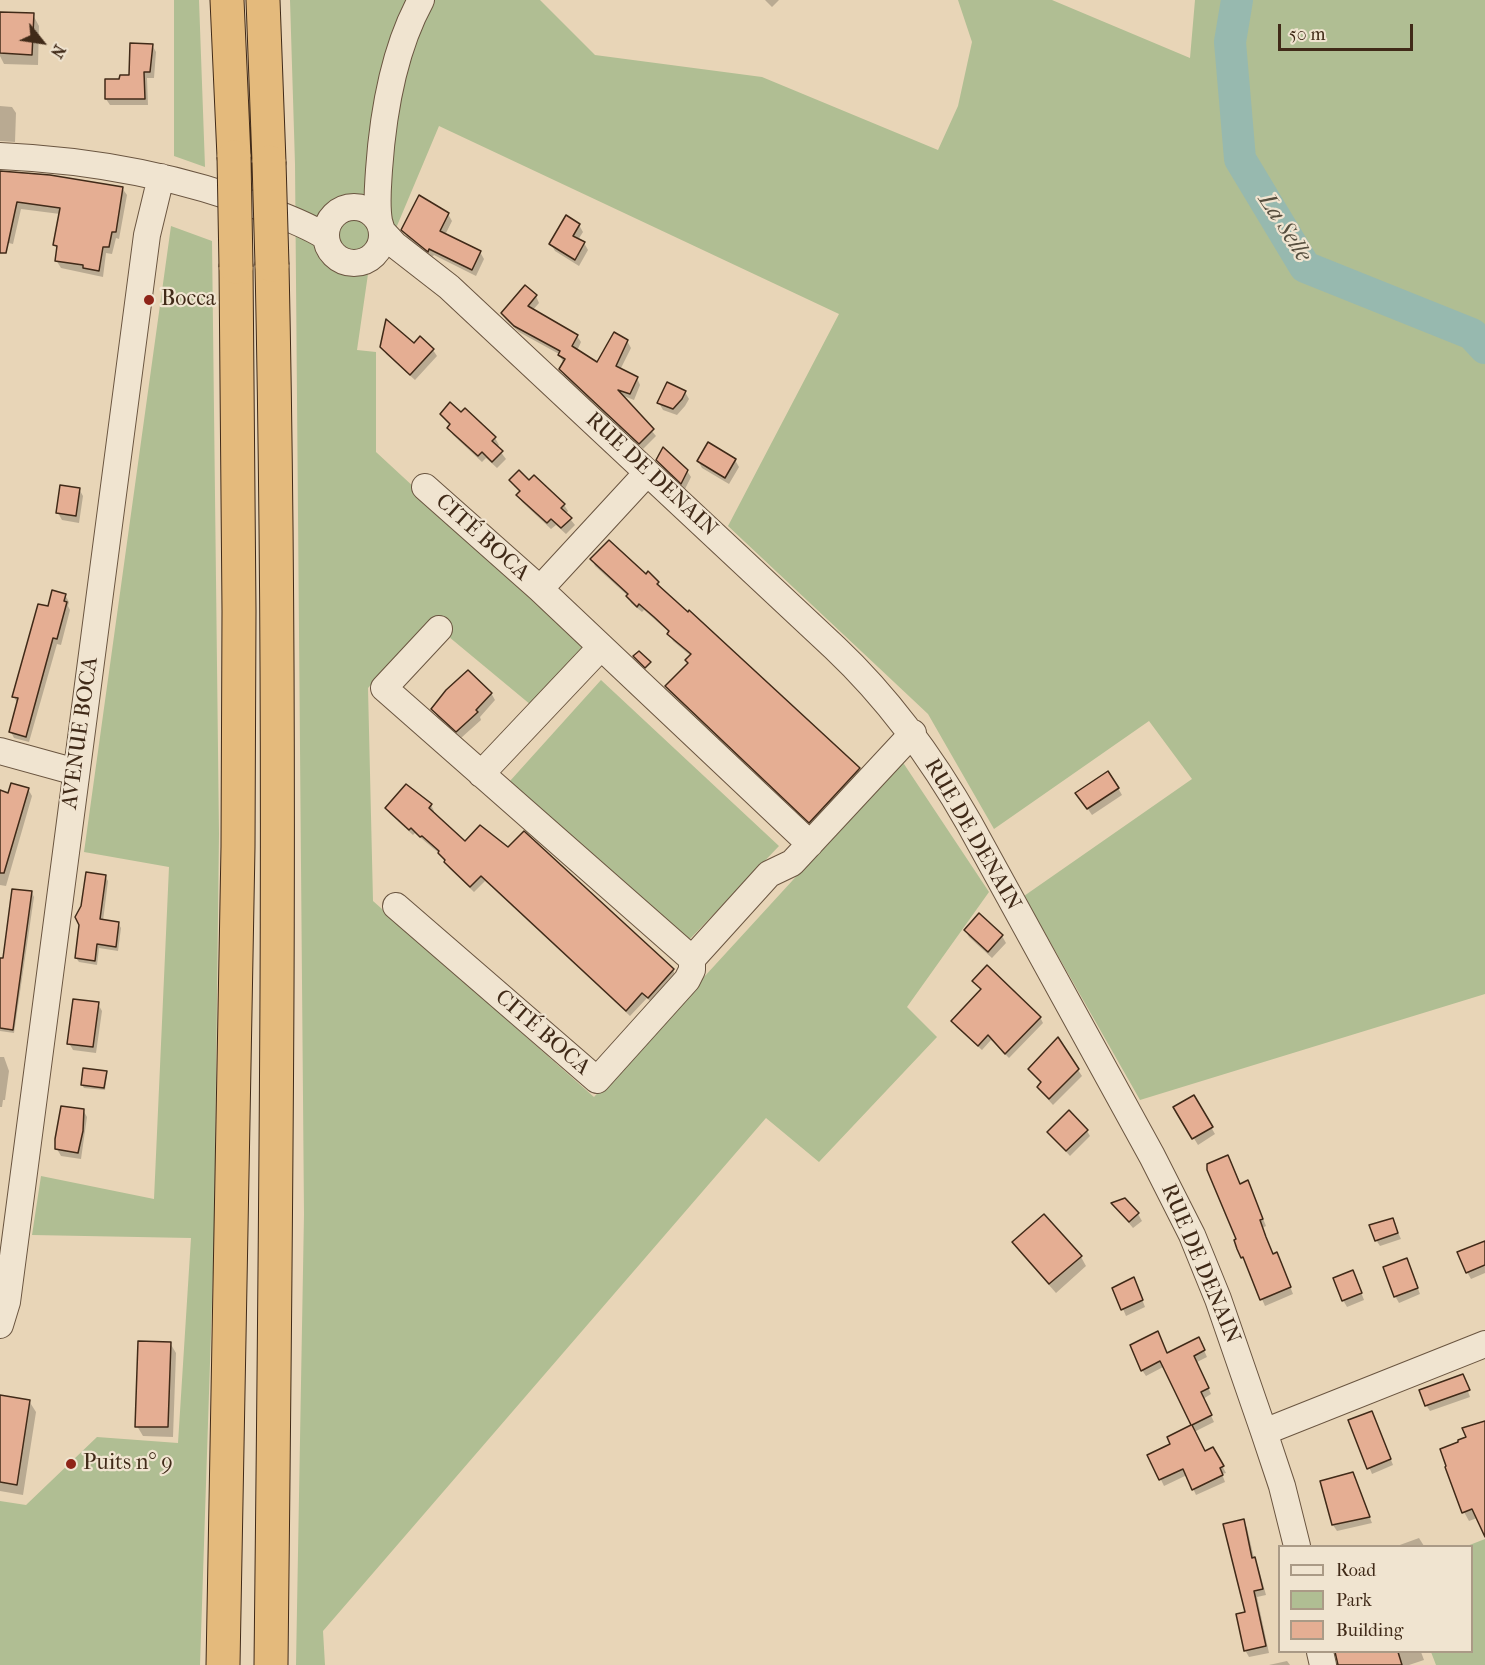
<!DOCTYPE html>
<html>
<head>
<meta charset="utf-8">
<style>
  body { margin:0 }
  #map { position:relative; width:1485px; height:1665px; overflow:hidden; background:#e8d5b7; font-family:"IM FELL French Canon",serif }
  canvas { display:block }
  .legend { position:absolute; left:1278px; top:1545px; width:195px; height:108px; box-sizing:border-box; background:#f0e4d0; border:2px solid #aa9a86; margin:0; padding:8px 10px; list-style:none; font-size:18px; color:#402a18 }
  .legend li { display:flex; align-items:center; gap:12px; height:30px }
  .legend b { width:30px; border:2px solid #aa9a86 }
  .north { position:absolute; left:12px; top:12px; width:60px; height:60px; -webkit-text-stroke:4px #f0e4d0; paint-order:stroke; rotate:120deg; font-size:16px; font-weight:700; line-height:24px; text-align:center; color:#402a18 }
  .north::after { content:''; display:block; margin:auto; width:21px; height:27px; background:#402a18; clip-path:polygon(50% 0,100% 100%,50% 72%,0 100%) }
  .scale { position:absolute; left:1278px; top:24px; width:135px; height:27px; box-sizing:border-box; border:3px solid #402a18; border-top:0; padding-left:8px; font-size:18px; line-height:21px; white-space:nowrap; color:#402a18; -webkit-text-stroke:4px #f0e4d0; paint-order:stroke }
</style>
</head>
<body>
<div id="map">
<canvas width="1485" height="1665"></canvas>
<ul class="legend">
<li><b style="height:8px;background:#f0e4d0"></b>Road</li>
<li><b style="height:16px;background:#b0be93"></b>Park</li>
<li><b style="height:16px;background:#e5ae93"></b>Building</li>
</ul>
<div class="north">N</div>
<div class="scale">50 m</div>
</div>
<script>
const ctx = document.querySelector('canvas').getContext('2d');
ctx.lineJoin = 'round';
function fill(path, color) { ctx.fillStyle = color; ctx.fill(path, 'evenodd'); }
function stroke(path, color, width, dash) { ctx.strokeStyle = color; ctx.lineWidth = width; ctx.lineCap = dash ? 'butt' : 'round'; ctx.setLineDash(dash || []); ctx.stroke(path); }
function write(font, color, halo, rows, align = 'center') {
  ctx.font = font + ' "IM FELL French Canon",serif'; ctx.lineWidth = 4.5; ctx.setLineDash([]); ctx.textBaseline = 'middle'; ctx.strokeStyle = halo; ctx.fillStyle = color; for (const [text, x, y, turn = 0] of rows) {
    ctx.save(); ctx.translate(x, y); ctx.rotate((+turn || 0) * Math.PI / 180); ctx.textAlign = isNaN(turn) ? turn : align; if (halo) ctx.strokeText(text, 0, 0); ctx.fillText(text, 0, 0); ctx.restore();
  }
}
const green = new Path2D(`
  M174,0H199L205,167L174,156Z
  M290,0H540L595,55L762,77L938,150L958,106L972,42L958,0H1052L1190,58L1195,0H1485V994L1140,1100L1024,896L1192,779L1149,721L994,829L928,714L728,526L839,314L439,126L394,233L368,274L357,350L376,352V452L588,648L531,705L431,622L368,688L373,901L594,1097L902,761L989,892L907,1007L937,1037L819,1162L766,1118L323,1631L325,1665H296L304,1214L295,164Z
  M171,226L212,241L219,834L214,1242L200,1665H0V1501L26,1505L97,1437L178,1443L191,1238L32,1235L41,1176L154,1199L169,867L84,852Z
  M601,680L779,846L689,940L510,781Z
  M1485,1539V1665H1436L1431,1652H1472V1546H1467Z`);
const shadow = new Path2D(`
  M765,0H779L772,7Z
  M0,14L33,15L39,26L38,65L4,64L0,56Z
  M152,45L156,52L154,78H147L148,105H110L106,99L130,76Z
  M0,106L12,107L16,113L15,142L0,141Z
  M0,173L122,188L127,195L119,239L116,238L112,254L106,253L103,277L61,268L56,260L58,251L55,245L60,214L21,209L13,244L0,241Z
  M448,214L452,221L445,235L480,252L484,259L476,276L434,255L432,257L407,237L403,230Z
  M579,225L583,232L578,240L584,243L588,250L579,266L555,251L551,244Z
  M536,296L539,303L532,311L577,336L581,342L577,351L597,365L614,334L627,341L631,348L620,370L637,378L640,385L634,400L621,395L656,436L643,449L564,376L561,369L563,362L559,354L519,332L506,320L502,313Z
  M414,345L433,350L437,356L415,380L386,354L382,347Z
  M685,392L689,399L685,406L677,415L663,410L659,403Z
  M465,410L495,438L499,445L497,447L506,459L497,468L486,458L482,462L453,435L449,428L451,425L442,414L461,415Z
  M658,460L687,471L691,477L685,489L661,466Z
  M735,460L739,467L729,484L702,468L698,461Z
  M511,480L530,482L564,505L568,511L566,514L575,525L566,534L556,525L551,529L522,502L518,496L520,492Z
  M79,489L83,496L79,523L62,520L58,513Z
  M592,559L646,576L658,583L662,589L858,769L862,776L814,828L670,693L666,686L689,664L691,656L673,641L670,633L644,610L642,612L631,603L628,596L595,566Z
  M65,595L69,602L68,606L70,610L61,645L57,644L29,742L14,738L11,732L18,704L14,697L49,608Z
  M491,693L495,700L480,717L481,720L461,738L437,716L433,709Z
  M1118,788L1122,795L1092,815L1081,799Z
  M28,789L32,796L6,886L0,885V792L9,794Z
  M431,805L434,811L433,813L465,843L673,970L676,976L652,1003L647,998L630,1016L485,881L474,892L449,868L440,854L415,833L413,835L390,814L387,808Z
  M105,876L108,881L103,921L118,923L121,928L118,951L99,948L97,965L79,962L76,958Z
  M32,893L34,897L14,1033L0,1031V959L4,960Z
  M965,930L1002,936L1006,943L992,958L969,937Z
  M974,981L1040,1017L1043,1023L1009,1058L991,1040L982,1050L956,1027L953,1022L982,990Z
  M98,1004L102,1011L96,1053L73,1050L69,1043Z
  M0,1057H4L9,1071L5,1100H3L2,1107H0Z
  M1030,1069L1078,1070L1082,1076L1053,1105L1042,1093L1038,1087L1042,1083Z
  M106,1072L107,1075L105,1090L84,1088L82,1085Z
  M1193,1097L1215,1134L1198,1145L1175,1107Z
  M83,1110L87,1117L81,1159L61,1156L57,1149Z
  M1087,1131L1090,1136L1070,1156L1049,1133Z
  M1232,1164L1241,1185L1251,1189L1266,1226L1262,1228L1273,1255L1280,1261L1293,1294L1265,1306L1236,1241L1238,1240Z
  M1113,1204L1138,1214L1142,1221L1133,1228Z
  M1392,1219L1401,1239L1380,1246L1376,1240Z
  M1014,1242L1081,1257L1086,1266L1056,1293L1019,1251Z
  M1485,1244V1273L1471,1279L1467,1272Z
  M1407,1259L1420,1294L1399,1303L1395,1296Z
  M1356,1279L1364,1300L1347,1307L1343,1300Z
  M1137,1286L1145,1307L1126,1316L1123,1309Z
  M170,1343L176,1353L173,1437L143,1436L137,1426Z
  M1202,1346L1207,1357L1197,1362L1211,1394L1203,1399L1214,1422L1194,1432L1205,1453L1213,1449L1226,1473L1222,1474L1225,1482L1196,1495L1187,1475L1164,1486L1149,1455L1172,1445L1169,1438L1193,1426L1165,1366L1146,1376L1142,1370L1167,1354Z
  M1464,1380L1470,1397L1430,1411L1426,1405Z
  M0,1396L29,1401L36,1412L23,1495L0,1491Z
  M1375,1419L1393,1465L1372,1474L1350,1421Z
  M1485,1429V1515L1469,1521L1464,1512Z
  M1352,1474L1372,1523L1337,1531L1333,1525Z
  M1243,1521L1247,1528L1254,1558L1258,1566L1266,1595L1257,1597L1269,1653L1249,1657L1245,1650L1246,1613Z
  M1419,1538L1424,1546H1397Z
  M1337,1652H1421L1424,1660L1409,1665H1339Z
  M1287,1661L1290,1665H1269Z`);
const river = new Path2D(`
  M1237,0L1230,42L1240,159L1305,267L1472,334L1485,348`);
const building = new Path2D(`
  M0,12L34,13L32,55L0,53Z
  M130,43L153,44L150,72H144L145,99H105V79H119L120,75H129Z
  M0,171L50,175L123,187L116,232H112L109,247H103L99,271L83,268V265L55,261L57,246L53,245L60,208L17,202L6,253H0Z
  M419,195L449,213L440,231L481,251L472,270L429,249L428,252L401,230Z
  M566,215L580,224L573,236L585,242L575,260L549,244Z
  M525,285L537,295L528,306L578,335L572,346L597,362L614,332L628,340L616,366L638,377L630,394L618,390L654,429L639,444L559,369L565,359L558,355L560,351L514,326L501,313Z
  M386,319L414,343L420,336L434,349L410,375L380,347Z
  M667,382L686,391L682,399L673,409L657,403Z
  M450,402L461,412L465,408L496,437L492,441L503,451L492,462L482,452L478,456L447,428L450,424L440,414Z
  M708,442L736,459L725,478L697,461Z
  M663,447L688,470L681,484L656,460Z
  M519,470L529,480L534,475L565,504L561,508L572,518L561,528L551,519L547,523L516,495L520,491L509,480Z
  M60,485L80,488L76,516L56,513Z
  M609,540L646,574L648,571L659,582L657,584L688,612L689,610L860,768L809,823L665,686L688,663L685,660L691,654L667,634L669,631L654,617L639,604L637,607L626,596L628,594L590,559Z
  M52,590L66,594L64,601L67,602L57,639L53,638L26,737L9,732L18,698L12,697L38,604L48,606Z
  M639,651L651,662L645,668L633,656Z
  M468,670L492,693L476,710L478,712L456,732L431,709L446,690Z
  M1108,771L1119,788L1087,809L1075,793Z
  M11,783L29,788L4,873H0V790L8,793Z
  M406,784L432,804L429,808L465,841L480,825L508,847L524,831L674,969L648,998L642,993L626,1011L481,876L470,887L444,862L445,860L438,853L439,851L422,836L420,837L411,828L409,830L385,808Z
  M86,872L106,875L100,919L119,922L116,947L97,944L95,961L75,958L79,925L75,917L81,906Z
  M12,889L32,891L13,1030L0,1028V958H3Z
  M979,913L1003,935L988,952L964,930Z
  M987,965L1041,1017L1005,1054L988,1035L978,1046L951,1021L981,989L972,981Z
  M73,999L99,1002L93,1047L67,1044Z
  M1058,1037L1079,1069L1049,1099L1037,1087L1041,1082L1028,1069Z
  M83,1068L107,1071L104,1088L81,1085Z
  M1194,1095L1213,1127L1192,1139L1173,1107Z
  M61,1106L84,1109L83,1131L78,1153L55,1149V1139Z
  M1069,1110L1088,1130L1066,1151L1047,1132Z
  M1228,1155L1240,1184L1248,1180L1263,1219L1260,1220L1266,1237L1273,1254L1277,1252L1291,1287L1260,1300L1243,1257L1241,1258L1237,1249L1234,1240L1236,1239L1207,1170V1164Z
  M1125,1198L1139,1213L1129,1222L1111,1203Z
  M1044,1214L1082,1256L1049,1284L1012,1242Z
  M1393,1218L1398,1233L1375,1241L1369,1225Z
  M1485,1241V1265L1466,1273L1457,1252Z
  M1407,1258L1418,1288L1394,1297L1383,1267Z
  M1353,1270L1362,1293L1342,1301L1333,1278Z
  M1134,1277L1143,1300L1121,1310L1112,1288Z
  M1158,1331L1167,1353L1199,1337L1205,1350L1194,1356L1209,1388L1201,1392L1212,1415L1192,1425L1205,1451L1213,1447L1224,1466L1220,1468L1223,1475L1192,1490L1183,1469L1159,1480L1147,1455L1170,1444L1167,1437L1191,1425L1160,1361L1141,1371L1130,1345Z
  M138,1341L171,1342L168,1427H135Z
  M1463,1374L1470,1390L1425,1406L1419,1390Z
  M0,1395L30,1400L17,1485L0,1482Z
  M1372,1411L1391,1459L1367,1469L1348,1420Z
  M1485,1421V1537L1472,1509L1462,1513L1445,1467L1446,1466L1440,1449L1458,1442V1440L1466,1437L1462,1428Z
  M1353,1472L1370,1517L1332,1525L1320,1481Z
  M1244,1519L1252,1558L1255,1557L1263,1589L1254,1591L1266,1646L1244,1651L1236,1614L1245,1612L1223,1524Z
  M1335,1652H1398L1402,1665H1338Z`);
const minor = new Path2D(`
  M0,156C91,160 183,177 268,210C287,218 308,225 326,237
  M326 235a28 28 0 1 1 56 0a28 28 0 1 1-56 0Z
  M379,221C376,204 378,187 379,170C383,113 393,51 421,0
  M382,231L395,245L449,287L835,648C890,700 932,758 969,823L1152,1156L1192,1235L1218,1299L1264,1432L1282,1486L1297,1546
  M425,487L540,589L810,844
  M540,589L647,473
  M439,629L384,688L692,959L769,874L792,863L913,733
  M0,751L76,772
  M481,774L601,647
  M396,906L597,1080L687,980L692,970V959
  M0,1325L7,1302L147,235L161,177
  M1264,1432L1485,1344
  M1320,1652L1323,1665`);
const highway = new Path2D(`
  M227,0L234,157
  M263,0L269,162
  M223,1665L238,847L239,611L236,267
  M271,1665C276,1198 282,732 272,265`);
const highwayBridge = new Path2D(`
  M234,157L236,267
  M269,162L272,265`);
const markers = [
  [149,300,6,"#8f2418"],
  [71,1464,6,"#8f2418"]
];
const poiNames = [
  ["Bocca",161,300],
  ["Puits n° 9",83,1464]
];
const streetNames = [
  ["RUE DE DENAIN",651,475,43],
  ["CITÉ BOCA",482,538,42],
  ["AVENUE BOCA",81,733,-82],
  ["RUE DE DENAIN",972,835,60],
  ["CITÉ BOCA",542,1033,41],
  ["RUE DE DENAIN",1200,1264,67]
];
const waterNames = [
  ["La Selle",1284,228,57]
];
fill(green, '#b0be93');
fill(shadow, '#0003');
stroke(river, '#97b9af', 32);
fill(building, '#e5ae93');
stroke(building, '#402a18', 1.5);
stroke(minor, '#6a5540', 28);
stroke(highway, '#402a18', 35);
stroke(minor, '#f0e4d0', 26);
stroke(highway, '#e4ba7c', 33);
stroke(highwayBridge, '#402a18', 35, []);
stroke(highwayBridge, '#e4ba7c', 33);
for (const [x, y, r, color] of markers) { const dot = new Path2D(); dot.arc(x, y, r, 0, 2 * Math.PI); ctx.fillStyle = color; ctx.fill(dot); stroke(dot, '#f0e4d0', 2); }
write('22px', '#402a18', '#f0e4d0', poiNames, 'left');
write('22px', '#402a18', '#f0e4d0', streetNames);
write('italic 24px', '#564e3e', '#f0e4d0', waterNames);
</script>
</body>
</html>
